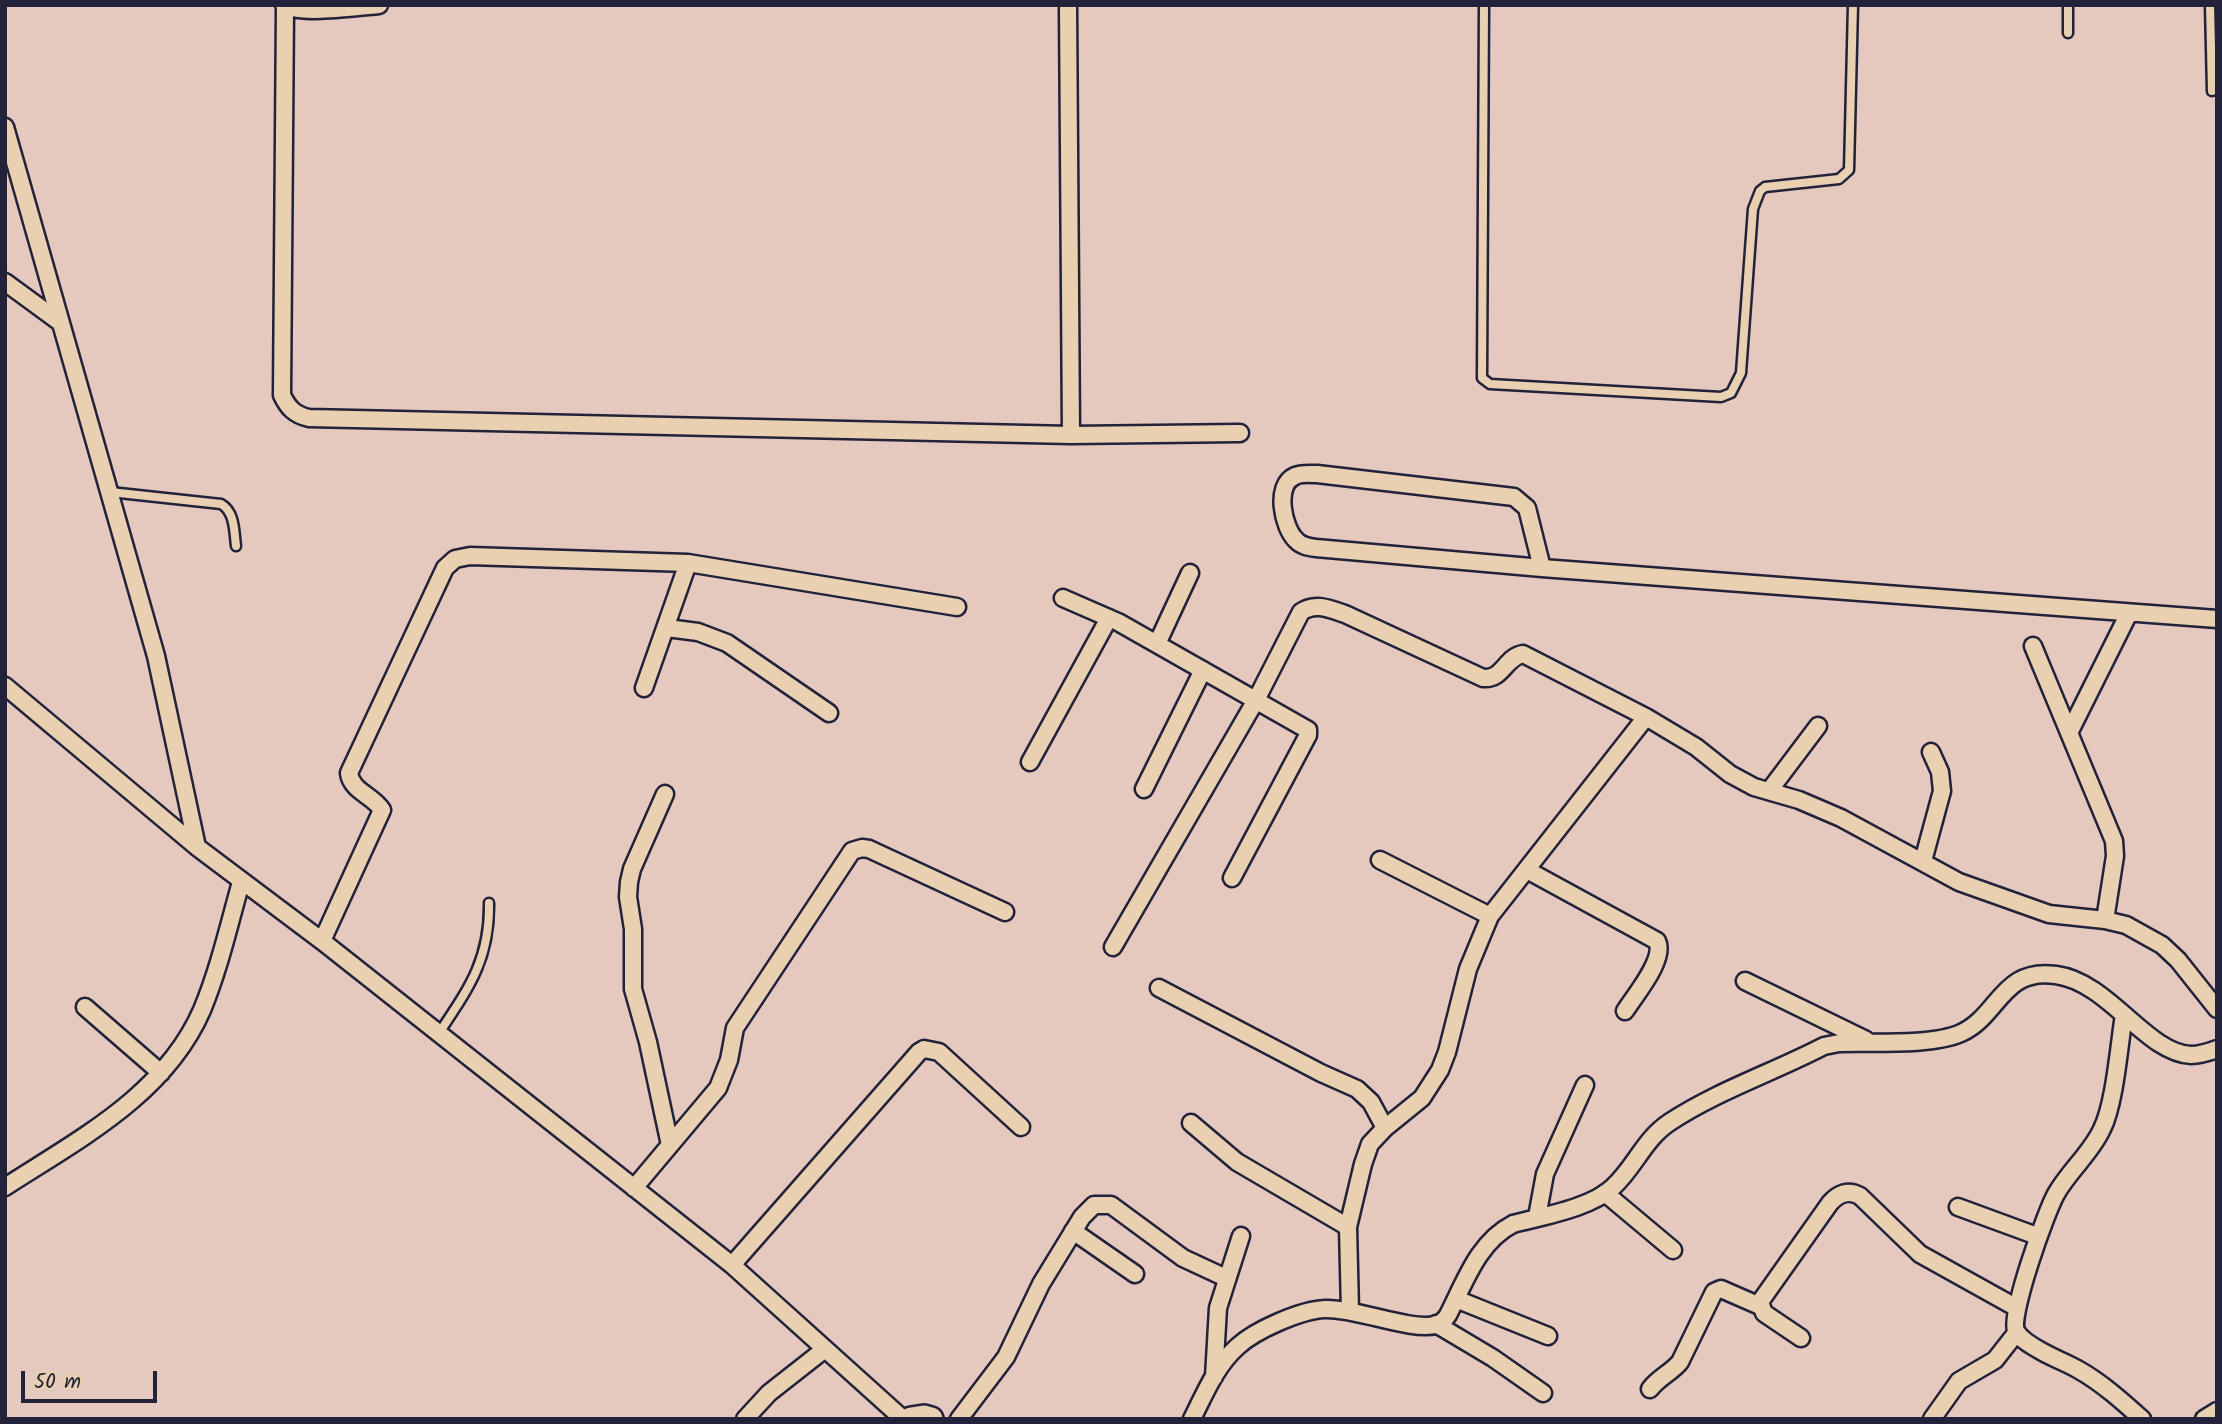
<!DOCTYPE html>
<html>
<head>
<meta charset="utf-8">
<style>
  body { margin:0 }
  #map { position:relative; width:2222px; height:1424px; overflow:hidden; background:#e5c8be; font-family:Kalam,sans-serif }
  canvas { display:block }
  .frame { position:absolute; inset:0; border:7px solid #22223b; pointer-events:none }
  .scale { position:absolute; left:21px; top:1371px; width:136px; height:32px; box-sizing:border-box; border:4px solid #22223b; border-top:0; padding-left:9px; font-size:21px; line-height:24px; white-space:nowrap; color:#22223b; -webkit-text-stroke:5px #e9d0b1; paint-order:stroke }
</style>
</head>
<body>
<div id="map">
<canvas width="2222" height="1424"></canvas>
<div class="frame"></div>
<div class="scale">50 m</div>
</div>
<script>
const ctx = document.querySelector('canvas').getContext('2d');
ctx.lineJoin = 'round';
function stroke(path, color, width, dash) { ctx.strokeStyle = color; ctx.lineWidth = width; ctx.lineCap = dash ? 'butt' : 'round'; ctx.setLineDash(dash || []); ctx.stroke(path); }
const lane = new Path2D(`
  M1484,5L1482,378L1490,384L1721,397L1731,393L1741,373L1753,209L1760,191L1765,187L1839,179L1849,170L1853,5
  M2210,5L2212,91
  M2068,33V5
  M110,492L221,504C235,512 234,531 236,546
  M439,1033C469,988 490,959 489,903`);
const street = new Path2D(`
  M284,5C300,15 357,7 379,5
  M1068,5L1071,435
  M285,7L282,395C288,408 295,415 309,418L1071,435L1240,433
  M5,127L156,656L197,847
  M5,282L61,323
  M1542,568L1527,508L1514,497L1317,474C1310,474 1301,473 1295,476C1274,485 1283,528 1296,540C1301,546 1309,547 1316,548L1542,568L2217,619
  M1063,598L1118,622L1308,730V735L1232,878
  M667,628L698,632L727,643L829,713
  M1157,644L1190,573
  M2033,646L2114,841L2115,856L2105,920
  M5,686L197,847L322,941L732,1265L903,1419
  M644,688L688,563
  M2070,731L2129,613
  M1030,762L1109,618
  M1144,789L1203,670
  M1769,791L1818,726
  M665,794L632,869L629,882L628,897L633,929V989L648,1042L670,1145
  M1380,860L1490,916
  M1923,861L1942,791L1940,772L1931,752
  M1527,870L1657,941C1666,959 1635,995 1625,1011
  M322,941L382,810C374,796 351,791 349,773L445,568L455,559L470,556L688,563L957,607
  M1113,947L1256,700L1301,612C1315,602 1330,609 1345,614L1483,678C1503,680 1505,657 1523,654L1646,717
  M1745,981L1866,1040
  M1159,988L1321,1073L1357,1089L1371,1102L1385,1128
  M85,1007L161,1073
  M2124,1015C2119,1045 2115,1103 2102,1129C2091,1153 2069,1171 2056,1194C2046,1212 2009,1315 2016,1331C2021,1340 2032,1346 2041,1351C2053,1358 2067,1363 2079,1370C2102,1383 2122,1401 2142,1419
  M1191,1123L1237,1162L1348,1227
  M5,1187C79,1139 165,1095 202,1010C219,969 229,925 241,882
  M634,1188L718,1088L729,1060L735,1028L852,851L862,848L869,849L1005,912
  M1605,1193L1673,1250
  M1958,1207L2037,1236
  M1537,1217L1545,1174L1585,1085
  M1073,1231L1135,1274
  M732,1265L919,1052L924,1049L939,1052L1021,1127
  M1456,1299L1548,1336
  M1350,1311L1348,1227L1363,1164L1370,1144L1385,1128L1422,1098L1440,1070L1447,1052L1468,969L1490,916L1646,717L1696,747L1730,774L1754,787L1799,800L1841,818L1959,882L2049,914L2105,920L2126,925L2162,945L2178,960L2217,1009
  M1436,1324L1493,1358L1543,1393
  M1801,1338L1764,1313L1760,1302L1830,1203C1838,1194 1848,1189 1860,1196L1920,1254L2017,1308
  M1214,1377L1218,1308L1241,1236
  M1650,1389C1659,1377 1671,1373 1680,1362L1714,1292L1721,1289L1760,1306
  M745,1419L769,1393L825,1349
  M959,1419L1006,1357L1041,1284L1082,1217L1094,1205H1111L1183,1258L1226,1278
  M1192,1419C1205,1393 1216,1366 1237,1347C1255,1330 1301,1310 1325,1309C1357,1308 1409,1331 1436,1325C1442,1323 1445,1320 1448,1315C1465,1282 1478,1242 1513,1224C1543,1216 1591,1208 1613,1187C1635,1167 1644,1139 1670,1122C1717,1091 1774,1072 1824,1046L1839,1043C1872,1042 1932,1046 1961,1033C1999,1016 2002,967 2056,975C2109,982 2146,1053 2191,1055C2200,1055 2209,1052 2217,1049
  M1932,1419L1959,1381L1995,1360L2017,1332
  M2204,1419L2217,1411`);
const secondary = new Path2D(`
  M911,1419L924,1417L931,1419`);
stroke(lane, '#22223b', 13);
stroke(street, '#22223b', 21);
stroke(secondary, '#22223b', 28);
stroke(lane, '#e9d0b1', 8);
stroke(street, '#e9d0b1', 16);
stroke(secondary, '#e9d0b1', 23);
</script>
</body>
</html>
